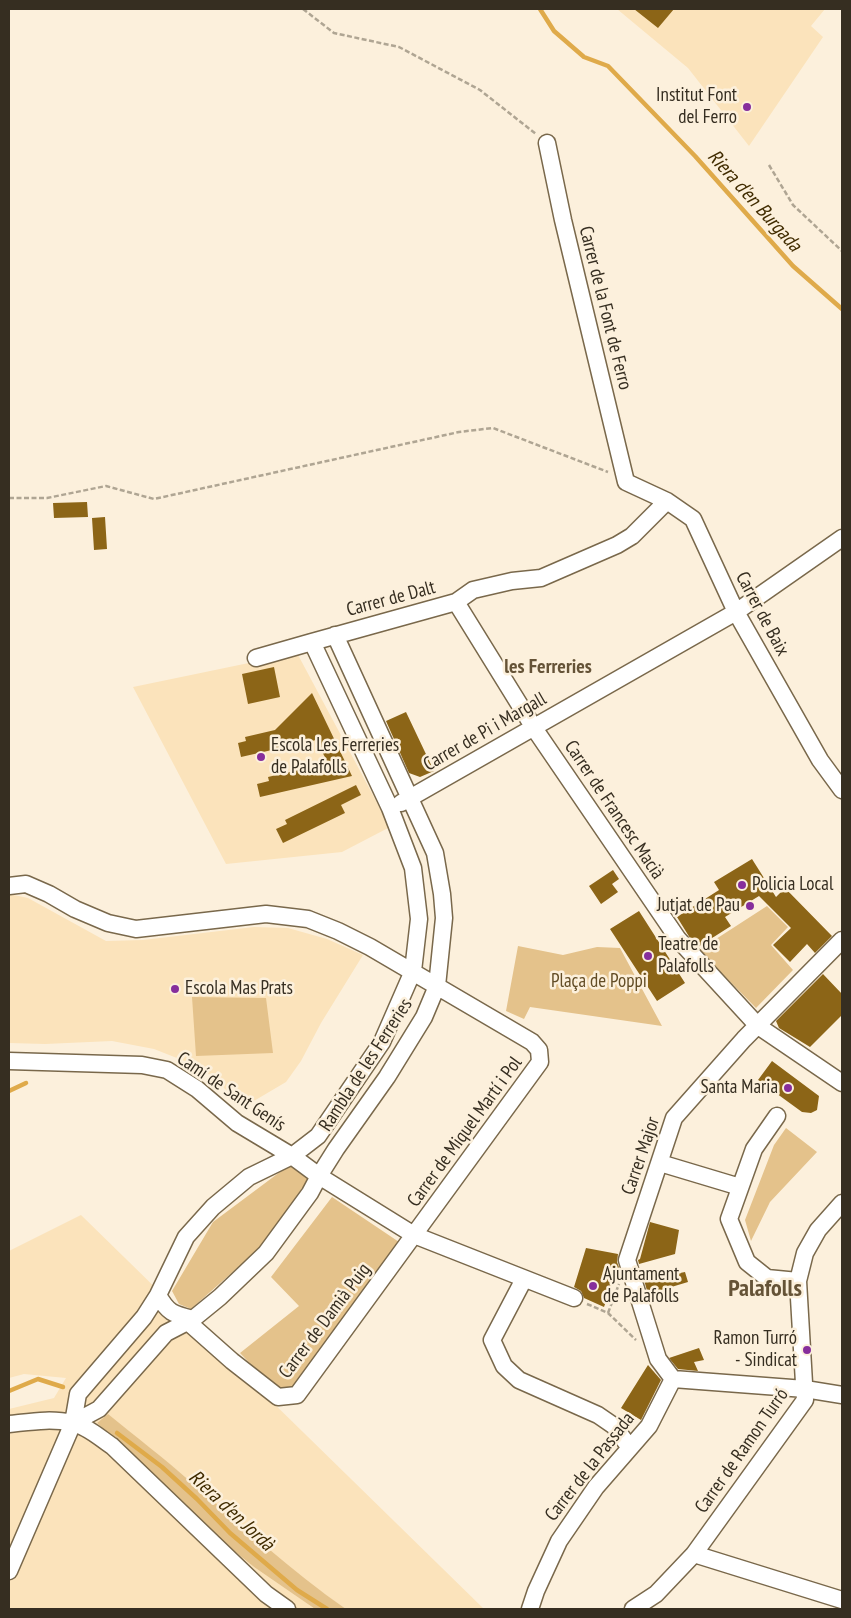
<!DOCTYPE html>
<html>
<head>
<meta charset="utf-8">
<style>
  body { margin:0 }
  #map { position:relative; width:851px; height:1618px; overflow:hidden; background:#fcf0dc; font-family:"PT Sans Narrow",sans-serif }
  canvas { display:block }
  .frame { position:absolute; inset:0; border:10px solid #362e21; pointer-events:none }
</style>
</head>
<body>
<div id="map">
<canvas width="851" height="1618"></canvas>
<div class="frame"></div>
</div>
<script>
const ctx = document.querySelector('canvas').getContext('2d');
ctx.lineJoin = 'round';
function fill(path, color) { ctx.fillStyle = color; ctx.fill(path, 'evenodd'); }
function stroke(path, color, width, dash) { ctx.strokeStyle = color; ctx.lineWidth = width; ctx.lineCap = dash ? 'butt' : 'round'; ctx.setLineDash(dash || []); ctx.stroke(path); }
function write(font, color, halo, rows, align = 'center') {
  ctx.font = font + ' "PT Sans Narrow",sans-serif'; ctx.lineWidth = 5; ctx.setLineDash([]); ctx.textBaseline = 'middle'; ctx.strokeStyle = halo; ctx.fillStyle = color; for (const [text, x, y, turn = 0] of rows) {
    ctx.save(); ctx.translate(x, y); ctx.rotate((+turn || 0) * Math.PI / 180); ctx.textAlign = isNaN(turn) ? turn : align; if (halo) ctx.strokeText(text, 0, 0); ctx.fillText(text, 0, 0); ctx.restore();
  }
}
const built = new Path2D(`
  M617,9H825L811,26L823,37L749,146L688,68Z
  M297,653L390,827L342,852L226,864L133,687Z
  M9,894L28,898L106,941L143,940L254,927L288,928L327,939L363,955L321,1023L301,1061L286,1082L242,1108L215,1078L187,1062L154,1049L112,1041L45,1044L9,1043Z
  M81,1215L484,1609H346L313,1586L272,1553L189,1480L108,1415L97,1423L219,1539L254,1567L315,1609H9V1409L54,1398L66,1378L24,1374L9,1378V1251Z`);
const green = new Path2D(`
  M767,906L788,927L771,945L793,970L756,1008L699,950Z
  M518,946L563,955L597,947L620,948L662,1026L530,1007L524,1019L506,1011Z
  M192,997L266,998L273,1053L196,1056Z
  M786,1128L817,1152L770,1202L751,1241L745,1220L774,1145Z
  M292,1163L310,1177L262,1246L191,1309L179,1304L172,1291L213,1222Z
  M332,1197L408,1248L334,1360L281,1396L240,1353L299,1306L271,1277Z
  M108,1414C136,1437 164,1458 191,1482C242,1525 291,1571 346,1609H315L254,1567L219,1539L97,1423Z`);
const stream = new Path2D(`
  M540,9L554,31L584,57L608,66L695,156L793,266L842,309
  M9,1091L26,1083
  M9,1391L38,1379L63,1387
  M117,1433L162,1467L197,1499L230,1533L297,1590L327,1609`);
const building = new Path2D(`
  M634,9H674L658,28Z
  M87,502L88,517L54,518L53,503Z
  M105,517L107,549L94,550L92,518Z
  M274,667L280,697L248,704L242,674Z
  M312,693L352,776L260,797L257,784L269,781L268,777L328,763L316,740L241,757L238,743L246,741L245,737L275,730Z
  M406,712L434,771L420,777L409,773L386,721Z
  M356,785L361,795L341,805L345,813L283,843L276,829L287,824L285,820Z
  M752,859L776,897L785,888L832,936L815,953L807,944L790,962L773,945L791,928L759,896L725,917L731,926L698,947L690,938L677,917L719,890L714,882Z
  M613,870L619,879L612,884L618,892L601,904L589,886Z
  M639,911L685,983L657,1001L610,929Z
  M823,974L842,994V1015L810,1047L779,1028L776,1021Z
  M772,1061L819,1096L817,1110L811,1113L802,1112L758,1080Z
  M650,1222L679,1230L675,1254L639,1264L638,1260L640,1259Z
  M586,1248L618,1254L617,1262L620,1270L610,1273L612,1284L604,1307L584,1298L581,1291L574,1287Z
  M685,1272L688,1282L648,1294L644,1280Z
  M699,1348L704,1360L694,1362L698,1371L678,1369L669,1358Z
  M648,1365L661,1380L641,1420L621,1408Z`);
const path = new Path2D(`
  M303,9L334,33L399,47L480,90L536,134
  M769,165L793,205L842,251
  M9,498H47L106,486L154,499L459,432L493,428L608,472
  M587,1304L608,1313L636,1340
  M608,1313L619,1284`);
const minor = new Path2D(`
  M547,143L563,220L626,482L667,501L693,519L736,612L820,760L842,790
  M456,602L534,728L678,939L758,1026L842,1083
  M335,635L435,853L442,894L444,918L437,986L424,1017L387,1077L336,1149L319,1176L310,1193L266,1253L220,1297L193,1319L166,1333L99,1409L73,1423L78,1394L144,1317L158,1295L186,1237L213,1207L249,1177L292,1156L318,1136L382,1042L413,971L419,919L413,868L390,808L312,642L456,602L473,590L512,581L541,578L617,545L632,536L667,501
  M256,658L312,642
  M401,803L736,612L842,538
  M9,886L26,884L49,894L75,909L108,923L136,929L266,914L308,919L338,931L370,947L532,1042L539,1050L540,1062L297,1395L278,1397L232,1361L188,1322
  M9,1061L142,1065L167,1070L197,1089L237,1123L292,1156L319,1176L414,1235L574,1298
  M777,1116L754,1149L729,1219L747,1262L767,1278L798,1281
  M660,1163L740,1187
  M524,1279L492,1340L504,1366L519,1380L598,1415L614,1426L630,1448
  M158,1295C168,1313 173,1314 193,1319
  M673,1379L658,1359L627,1260L674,1118L744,1039L842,940
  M673,1379L805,1389L842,1395
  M9,1424C29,1422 51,1418 72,1423C86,1425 100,1438 112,1446L266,1594L287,1609
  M694,1554L842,1600
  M9,1571L73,1423
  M530,1609L536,1591L559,1541L596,1487L649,1426L673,1379
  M633,1609L656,1594L694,1554L805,1400L798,1281L805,1253L818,1230L842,1203`);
const markers = [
  [747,107,5,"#862e9c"],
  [261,757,5,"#862e9c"],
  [742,885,5,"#862e9c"],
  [750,906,5,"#862e9c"],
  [648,956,5,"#862e9c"],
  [175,989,5,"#862e9c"],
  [788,1088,5,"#862e9c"],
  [593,1286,5,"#862e9c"],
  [807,1350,5,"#862e9c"]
];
const poiNames = [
  ["Institut Font",737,96,"right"],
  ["del Ferro",737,118,"right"],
  ["Escola Les Ferreries",271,746],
  ["de Palafolls",271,768],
  ["Policia Local",752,885],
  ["Jutjat de Pau",740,906,"right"],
  ["Teatre de",658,945],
  ["Palafolls",658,967],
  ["Escola Mas Prats",185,989],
  ["Santa Maria",778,1088,"right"],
  ["Ajuntament",603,1275],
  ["de Palafolls",603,1297],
  ["Ramon Turró",797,1339,"right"],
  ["- Sindicat",797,1361,"right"]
];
const streetNames = [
  ["Carrer de la Font de Ferro",605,308,76],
  ["Carrer de Dalt",391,599,-15],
  ["Carrer de Baix",762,614,62],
  ["Carrer de Pi i Margall",485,732,-30],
  ["Carrer de Francesc Macià",614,810,56],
  ["Rambla de les Ferreries",366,1065,-57],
  ["Camí de Sant Genís",231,1092,34],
  ["Carrer de Miquel Martí i Pol",465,1132,-54],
  ["Carrer Major",641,1156,-71],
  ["Carrer de Damià Puig",325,1321,-53],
  ["Carrer de Ramon Turró",742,1451,-55],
  ["Carrer de la Passada",590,1467,-52]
];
const parkNames = [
  ["Plaça de Poppi",599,982]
];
const waterNames = [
  ["Riera d'en Burgada",754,201,48],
  ["Riera d'en Jordà",231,1511,43]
];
const neighbourhoodNames = [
  ["les Ferreries",548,667]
];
const districtNames = [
  ["Palafolls",765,1289]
];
fill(built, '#fbe3bb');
fill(green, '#e4c28b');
stroke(stream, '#dfaa4a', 4.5);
fill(building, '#8c6517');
stroke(minor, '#79684b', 19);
stroke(path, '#afa593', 2.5, [5, 2.5]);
stroke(minor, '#fff', 16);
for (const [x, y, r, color] of markers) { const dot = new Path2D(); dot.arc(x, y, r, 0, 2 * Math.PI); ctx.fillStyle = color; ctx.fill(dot); stroke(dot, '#fcf0dc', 2); }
write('19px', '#362e21', '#fcf0dc', poiNames, 'left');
write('19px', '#362e21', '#fcf0dc', streetNames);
write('19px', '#634d26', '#fcf0dc', parkNames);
write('italic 20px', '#412c01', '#fcf0dc', waterNames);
write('bold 20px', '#655337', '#fcf0dc', neighbourhoodNames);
write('bold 24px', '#655337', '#fcf0dc', districtNames);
</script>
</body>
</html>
